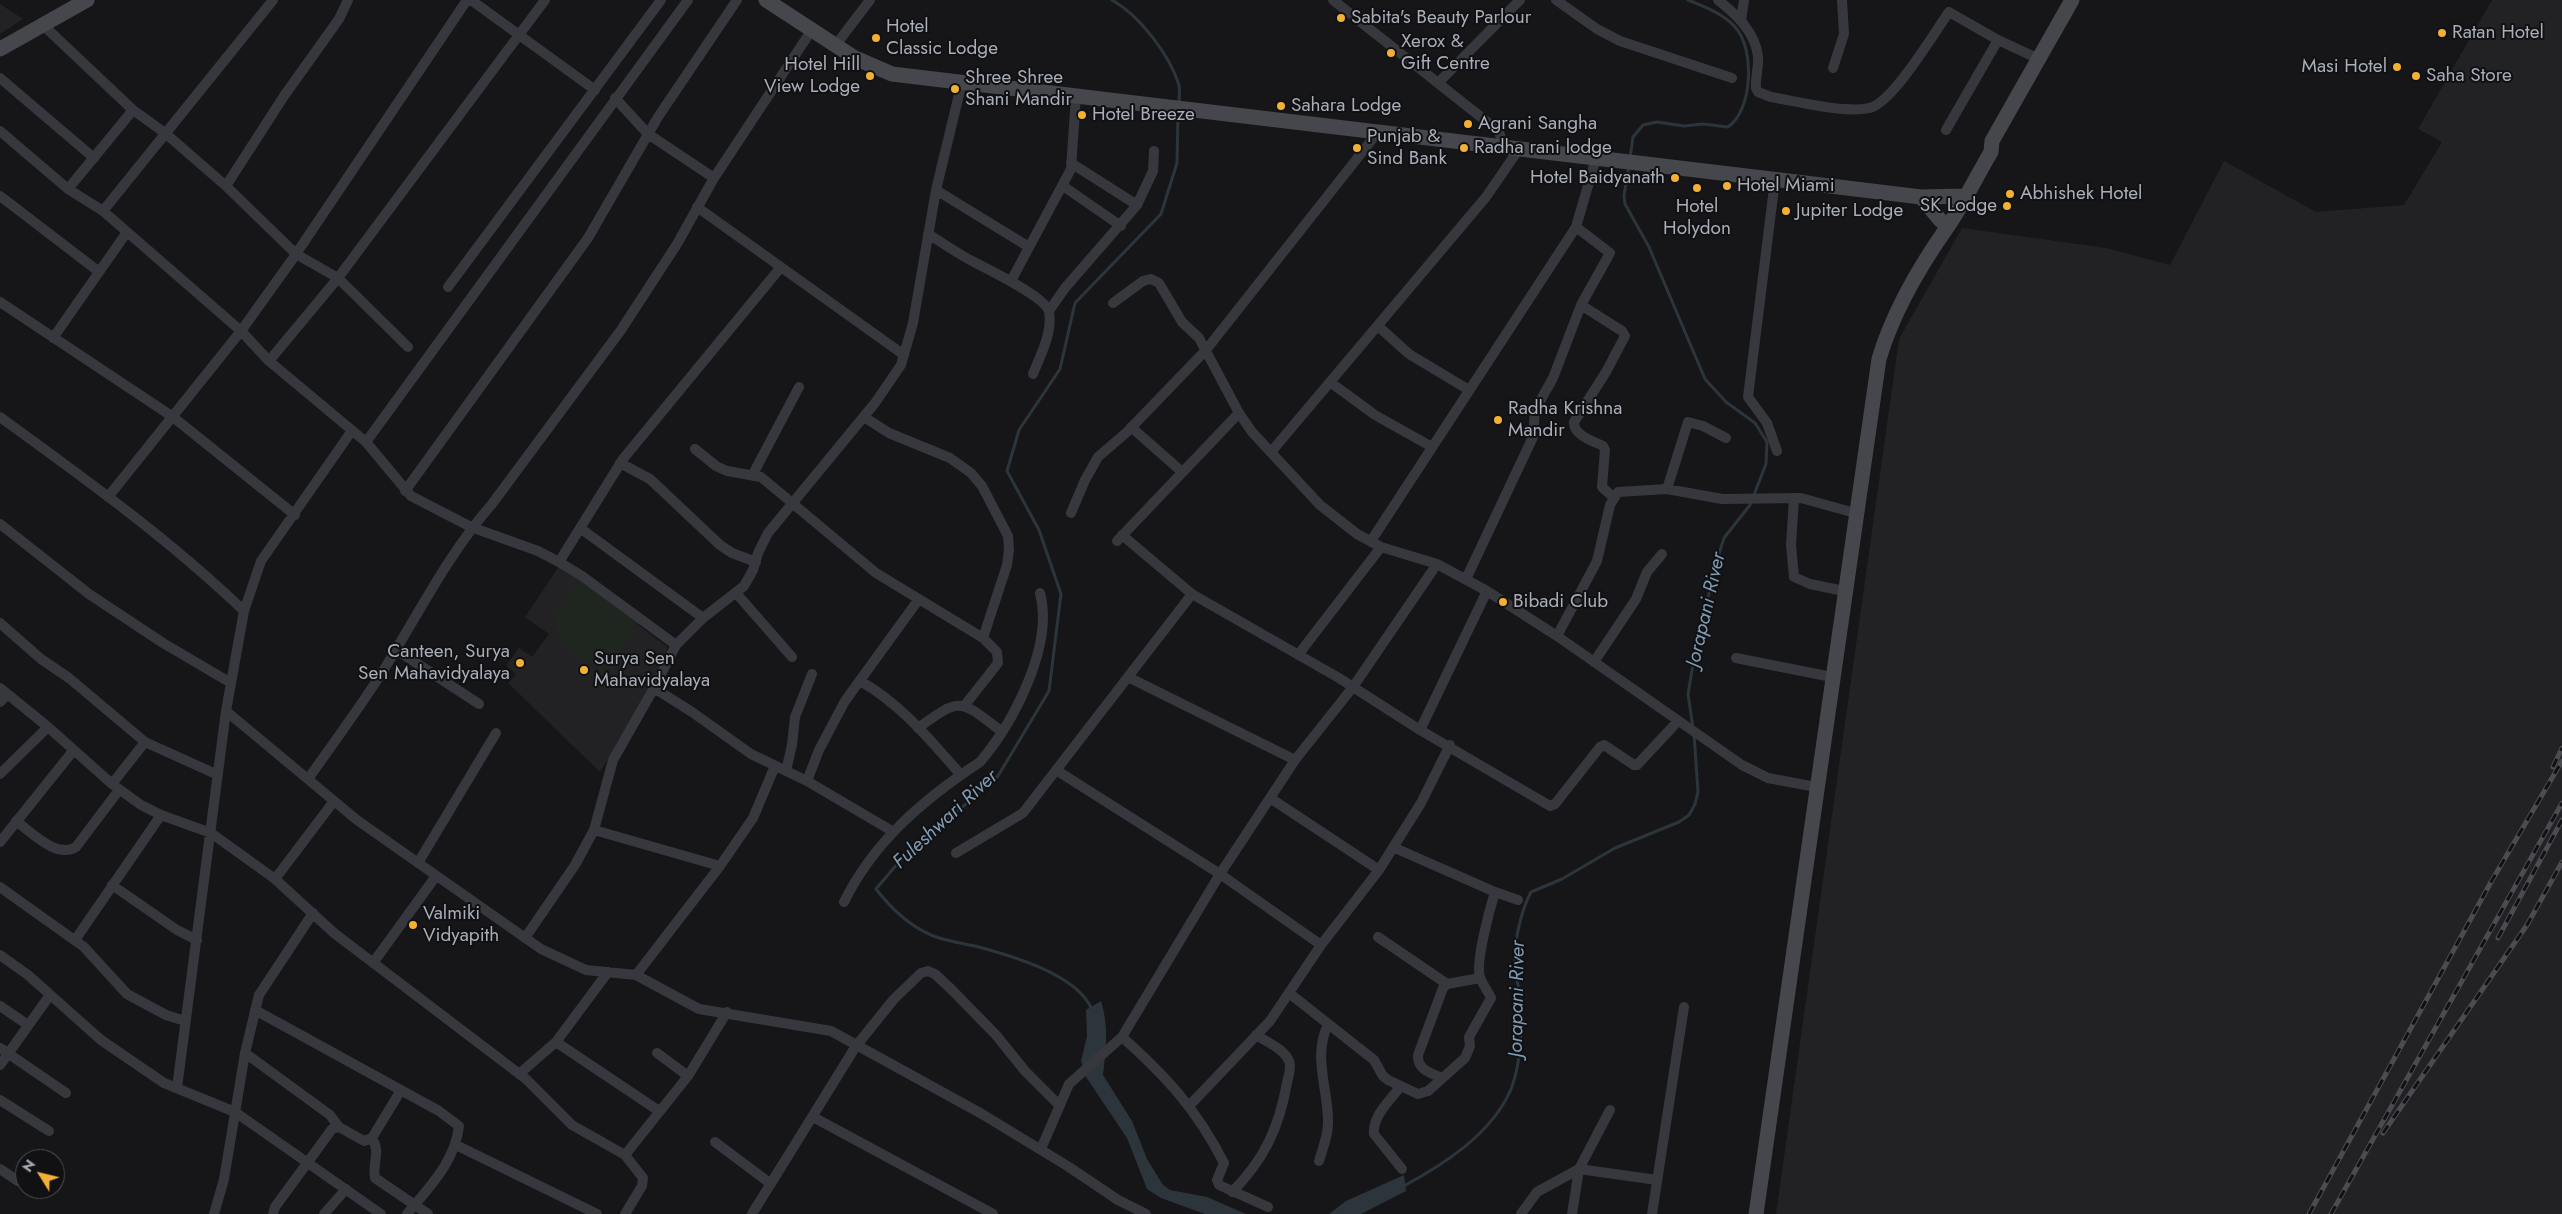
<!DOCTYPE html>
<html>
<head>
<meta charset="utf-8">
<style>
  body { margin:0 }
  #map { position:relative; width:2562px; height:1214px; overflow:hidden; background:#161618; font-family:Jost,sans-serif }
  canvas { display:block }
  .north { position:absolute; left:15px; top:1149px; width:50px; height:50px; box-sizing:border-box; background:#111113; border:1px solid #4d4f55; border-radius:50%; rotate:306deg; font-size:14px; font-weight:700; line-height:20px; text-align:center; color:#a8adb8 }
  .north::after { content:''; display:block; margin:auto; width:18px; height:22px; background:#f2b134; clip-path:polygon(50% 0,100% 100%,50% 72%,0 100%) }
</style>
</head>
<body>
<div id="map">
<canvas width="2562" height="1214"></canvas>
<div class="north">N</div>
</div>
<script>
const ctx = document.querySelector('canvas').getContext('2d');
ctx.lineJoin = 'round';
function fill(path, color) { ctx.fillStyle = color; ctx.fill(path, 'evenodd'); }
function stroke(path, color, width, dash) { ctx.strokeStyle = color; ctx.lineWidth = width; ctx.lineCap = dash ? 'butt' : 'round'; ctx.setLineDash(dash || []); ctx.stroke(path); }
function write(font, color, halo, rows, align = 'center') {
  ctx.font = font + ' Jost,sans-serif'; ctx.lineWidth = 4; ctx.setLineDash([]); ctx.textBaseline = 'middle'; ctx.strokeStyle = halo; ctx.fillStyle = color; for (const [text, x, y, turn = 0] of rows) {
    ctx.save(); ctx.translate(x, y); ctx.rotate((+turn || 0) * Math.PI / 180); ctx.textAlign = isNaN(turn) ? turn : align; if (halo) ctx.strokeText(text, 0, 0); ctx.fillText(text, 0, 0); ctx.restore();
  }
}
const built = new Path2D(`
  M2492,0H2562V1214H1776L1899,339L1962,228L2106,248L2170,265L2224,161L2316,212L2404,205L2442,142L2418,129Z
  M0,4L23,19L0,34Z
  M560,565L667,647V651L637,710L600,772L508,683L516,674L506,666L519,648L532,657L549,634L525,617Z`);
const green = new Path2D(`
  M580,579L638,623L604,674L573,652L553,626L555,618Z`);
const water = new Path2D(`
  M1101,1001C1109,1026 1106,1049 1103,1075L1132,1121L1147,1159L1163,1185L1170,1190L1207,1197L1246,1214H1205L1161,1198L1147,1189L1127,1138L1086,1077L1081,1061L1087,1036L1086,1010Z
  M1404,1175L1406,1191L1361,1214H1329L1346,1201Z`);
const stream = new Path2D(`
  M1112,0C1140,16 1169,54 1179,85C1180,91 1179,99 1179,104
  M1630,158L1633,137L1643,125L1657,122L1684,126L1703,124L1728,127C1753,110 1755,48 1735,27C1724,14 1703,6 1688,0
  M1629,166L1624,195L1625,204L1649,247L1705,379L1726,402L1755,423L1767,442L1766,464L1750,505L1724,538L1717,560L1695,653L1688,694L1693,728
  M1092,1010C1078,974 1009,955 975,946C961,943 945,941 931,935C910,926 890,907 876,889L898,863L998,776L1049,691L1061,594L1039,530L1007,471L1019,430L1060,369L1075,303L1161,214L1177,163L1178,113
  M1402,1187C1443,1165 1492,1134 1511,1089C1522,1061 1522,1025 1520,996C1519,987 1516,978 1515,970C1513,946 1520,913 1531,892L1562,879L1615,848L1679,822L1689,815L1695,804L1698,792L1694,734`);
const street = new Path2D(`
  M471,0L595,90
  M1333,0L1491,125L1499,132L1504,147
  M1556,0L1597,29L1620,41L1732,78
  M1718,0C1736,14 1755,32 1758,56C1759,67 1755,77 1756,88L1758,92L1771,97C1796,101 1846,114 1869,108C1892,104 1934,33 1949,12L1998,40L2039,59
  M1741,21L1744,0
  M43,25L133,110L165,133L226,186L296,254L338,278L408,347
  M835,46L870,0
  M1833,68L1844,34L1842,0
  M0,78L94,158
  M1439,82L1520,0
  M615,98L648,134L714,178
  M1946,130L1998,40
  M0,131L68,189L103,211L241,331L269,361L366,442L411,496L471,527L538,551L559,562L582,576L676,645
  M1071,163L1137,205
  M1775,180L1748,397L1767,423L1777,451
  M226,186L284,96L339,19L348,0
  M1063,186L1121,226
  M68,189L133,110
  M936,190L1029,247
  M0,196L98,271
  M697,207L904,355
  M103,211L273,0
  M928,234C943,243 958,254 974,262C989,270 1046,297 1049,312C1053,332 1040,356 1033,374
  M1011,281L1071,169L1076,96
  M448,287L661,0
  M0,302L173,417L295,515
  M1113,303L1143,281L1151,279L1159,283L1182,322L1199,338L1239,413L1252,432L1320,505L1357,534L1381,547L1437,564L1487,591L1557,636L1742,765L1768,778L1816,787
  M1581,305L1622,331L1625,336L1606,372L1574,422C1573,435 1593,441 1603,446L1605,450L1602,487L1613,497
  M1049,311L1065,288L1137,205L1153,171L1154,151
  M1378,326L1409,354L1469,390
  M53,338L127,232
  M269,361L338,278L545,0
  M1330,382L1375,415L1432,447
  M0,417C84,478 169,539 244,611
  M864,417L889,433L950,458L971,473L982,486L1008,536L1009,550L1007,565L983,638
  M1131,427L1181,471
  M366,442L688,0
  M695,449L716,466L727,471L761,477L876,573L983,638L997,652L998,663L965,705
  M1271,452L1486,197L1519,149
  M620,463L650,479L720,545L732,553L756,562
  M753,474L799,387
  M1667,489L1688,422L1703,426L1726,438
  M405,491L588,238L658,117L737,0
  M108,497L241,331L294,257L467,0
  M1794,498L1791,545L1794,577L1810,584L1844,591
  M1071,513L1085,480L1098,457L1127,432L1206,350L1378,132
  M0,524L89,594L163,643L231,683
  M580,528L703,618
  M1122,535L1192,594L1339,678L1420,730L1550,806L1555,804L1600,747L1604,745L1634,765H1637L1678,721
  M1117,541L1239,413
  M1371,541L1576,227L1596,158
  M559,562L623,459L781,267
  M1466,579L1533,437L1535,410L1553,378L1581,305L1610,253L1576,227
  M736,593L792,657
  M0,623L41,659L69,678L145,742L218,775
  M1557,636L1597,561L1610,505L1618,492L1667,489L1722,499L1801,498L1855,513
  M395,649L479,704
  M1298,655L1381,547
  M1736,658L1832,677
  M1594,662L1636,599L1647,572L1662,554
  M1128,677L1295,760
  M860,681C900,703 931,741 961,775
  M0,688L48,727L112,784L141,805L161,815L211,833L275,879L334,933L526,1079L572,1125L625,1155L643,1178L642,1186L625,1214
  M654,688L692,712L751,754L807,781L892,831
  M0,702L7,695
  M226,711L357,820L541,949L586,970L636,975L699,1009L831,1031L982,1114L1069,1167L1118,1200L1146,1214
  M918,728C961,697 959,699 1001,731
  M1420,730L1487,591
  M1056,770L1220,874L1321,945
  M786,771L792,745L795,717L812,674
  M0,774L48,727
  M308,779C334,742 362,705 386,666C420,611 449,553 492,504L621,330L677,244L714,178L811,31
  M807,781L819,750L845,701L919,599
  M112,784L145,742
  M1270,798L1379,870
  M16,821C32,833 57,859 76,847L119,790
  M594,830L720,866
  M0,842L73,751
  M1395,848L1495,892L1518,900
  M956,853L1023,813L1192,594
  M418,863L496,733
  M275,879L334,801
  M112,885L177,930L197,940
  M0,887L84,947L127,994L166,1015L185,1021
  M844,902C874,841 924,799 980,762C1014,722 1054,645 1040,593
  M1378,937L1447,984
  M525,938L575,865L594,830L613,760L654,688L676,645L703,618L744,586L753,570L758,553L768,533L875,403L901,365L913,323L936,190L962,82
  M75,940L161,815
  M0,955L28,975L101,1040L164,1083L235,1112L381,1214
  M373,963L436,876
  M636,975L720,866L753,818L775,766
  M1289,993L1374,1060L1383,1076L1388,1080L1418,1094L1428,1091L1465,1058L1470,1046L1469,1037L1491,998C1488,991 1482,984 1480,977C1475,963 1490,908 1495,892
  M0,1006L28,1025
  M255,1010L439,1111L459,1126C455,1162 429,1187 407,1214
  M1122,1037C1166,1076 1197,1110 1224,1163L1217,1180L1219,1185L1268,1207
  M556,1042L659,1111
  M0,1048L66,1093
  M245,1053L330,1115L339,1127
  M657,1053L688,1076
  M0,1065L50,995
  M519,1074L556,1042L608,972
  M1442,1078C1431,1073 1417,1070 1418,1055L1443,988L1447,984L1480,978
  M1401,1086C1391,1099 1372,1116 1374,1134L1402,1169
  M177,1088L226,711L244,611L261,561L351,432
  M0,1100L49,1131
  M1190,1105L1270,1021L1321,945L1379,870L1421,803L1450,745
  M813,1117L993,1214
  M372,1138C381,1152 372,1163 375,1178L428,1214
  M715,1142L771,1184
  M456,1145L597,1214
  M1041,1149L1069,1084L1122,1037L1220,874L1295,760L1353,687L1437,564
  M625,1155L688,1076L727,1012
  M1319,1161C1323,1147 1329,1134 1328,1119C1327,1084 1313,1057 1328,1024
  M0,1169L18,1181
  M1232,1192C1264,1160 1279,1128 1287,1083C1288,1077 1292,1067 1289,1061C1284,1049 1267,1042 1256,1035
  M214,1214L224,1179L245,1053L259,995L313,913
  M273,1214L275,1207L332,1129L339,1127L364,1141L372,1138L401,1090
  M324,1214L346,1189
  M752,1214L856,1046L894,999L921,973L928,971L935,974L952,990L996,1035L1025,1071L1059,1105
  M1521,1214L1537,1192L1579,1169L1610,1110
  M1572,1214L1579,1169L1657,1180
  M1652,1214L1684,1007`);
const secondary = new Path2D(`
  M766,0L855,58L892,74L1847,188L1921,197L1965,196
  M0,49L87,0
  M1921,197L1941,221
  M1756,1214L1879,359C1893,312 1918,269 1946,229C1963,205 1976,177 1991,152L1992,141L2072,0`);
const rail = new Path2D(`
  M2553,767L2562,748
  M2498,938L2562,820
  M2383,1133L2527,925L2562,862
  M2309,1214L2491,882L2562,761
  M2331,1214L2562,803`);
const markers = [
  [1341,18,5,"#f2b134"],
  [2442,33,5,"#f2b134"],
  [876,38,5,"#f2b134"],
  [1391,53,5,"#f2b134"],
  [2397,67,5,"#f2b134"],
  [870,76,5,"#f2b134"],
  [2416,76,5,"#f2b134"],
  [955,89,5,"#f2b134"],
  [1281,106,5,"#f2b134"],
  [1082,115,5,"#f2b134"],
  [1468,124,5,"#f2b134"],
  [1357,148,5,"#f2b134"],
  [1464,148,5,"#f2b134"],
  [1675,178,5,"#f2b134"],
  [1727,186,5,"#f2b134"],
  [1697,188,5,"#f2b134"],
  [2010,194,5,"#f2b134"],
  [2007,206,5,"#f2b134"],
  [1786,211,5,"#f2b134"],
  [1498,420,5,"#f2b134"],
  [1503,602,5,"#f2b134"],
  [520,663,5,"#f2b134"],
  [584,670,5,"#f2b134"],
  [413,925,5,"#f2b134"]
];
const poiNames = [
  ["Sabita's Beauty Parlour",1351,18],
  ["Hotel",886,27],
  ["Classic Lodge",886,49],
  ["Ratan Hotel",2452,33],
  ["Xerox &",1401,42],
  ["Gift Centre",1401,64],
  ["Hotel Hill",860,65,"right"],
  ["View Lodge",860,87,"right"],
  ["Masi Hotel",2387,67,"right"],
  ["Saha Store",2426,76],
  ["Shree Shree",965,78],
  ["Shani Mandir",965,100],
  ["Sahara Lodge",1291,106],
  ["Hotel Breeze",1092,115],
  ["Agrani Sangha",1478,124],
  ["Punjab &",1367,137],
  ["Sind Bank",1367,159],
  ["Radha rani lodge",1474,148],
  ["Hotel Baidyanath",1665,178,"right"],
  ["Hotel Miami",1737,186],
  ["Abhishek Hotel",2020,194],
  ["SK Lodge",1997,206,"right"],
  ["Hotel",1697,207,"center"],
  ["Holydon",1697,229,"center"],
  ["Jupiter Lodge",1796,211],
  ["Radha Krishna",1508,409],
  ["Mandir",1508,431],
  ["Bibadi Club",1513,602],
  ["Canteen, Surya",510,652,"right"],
  ["Sen Mahavidyalaya",510,674,"right"],
  ["Surya Sen",594,659],
  ["Mahavidyalaya",594,681],
  ["Valmiki",423,914],
  ["Vidyapith",423,936]
];
const waterNames = [
  ["Jorapani River",1707,610,-77],
  ["Fuleshwari River",946,820,-43],
  ["Jorapani River",1518,999,-89]
];
fill(built, '#222225');
fill(green, '#1e261f');
fill(water, '#2c353c');
stroke(stream, '#2c353c', 3);
stroke(street, '#37383d', 10);
stroke(secondary, '#45474d', 15);
stroke(rail, '#4a4c52', 5);
stroke(rail, '#111113', 3, [9]);
for (const [x, y, r, color] of markers) { const dot = new Path2D(); dot.arc(x, y, r, 0, 2 * Math.PI); ctx.fillStyle = color; ctx.fill(dot); stroke(dot, '#111113', 2); }
write('19px', '#a8adb8', '#111113', poiNames, 'left');
write('italic 20px', '#7f9bb3', '#111113', waterNames);
</script>
</body>
</html>
